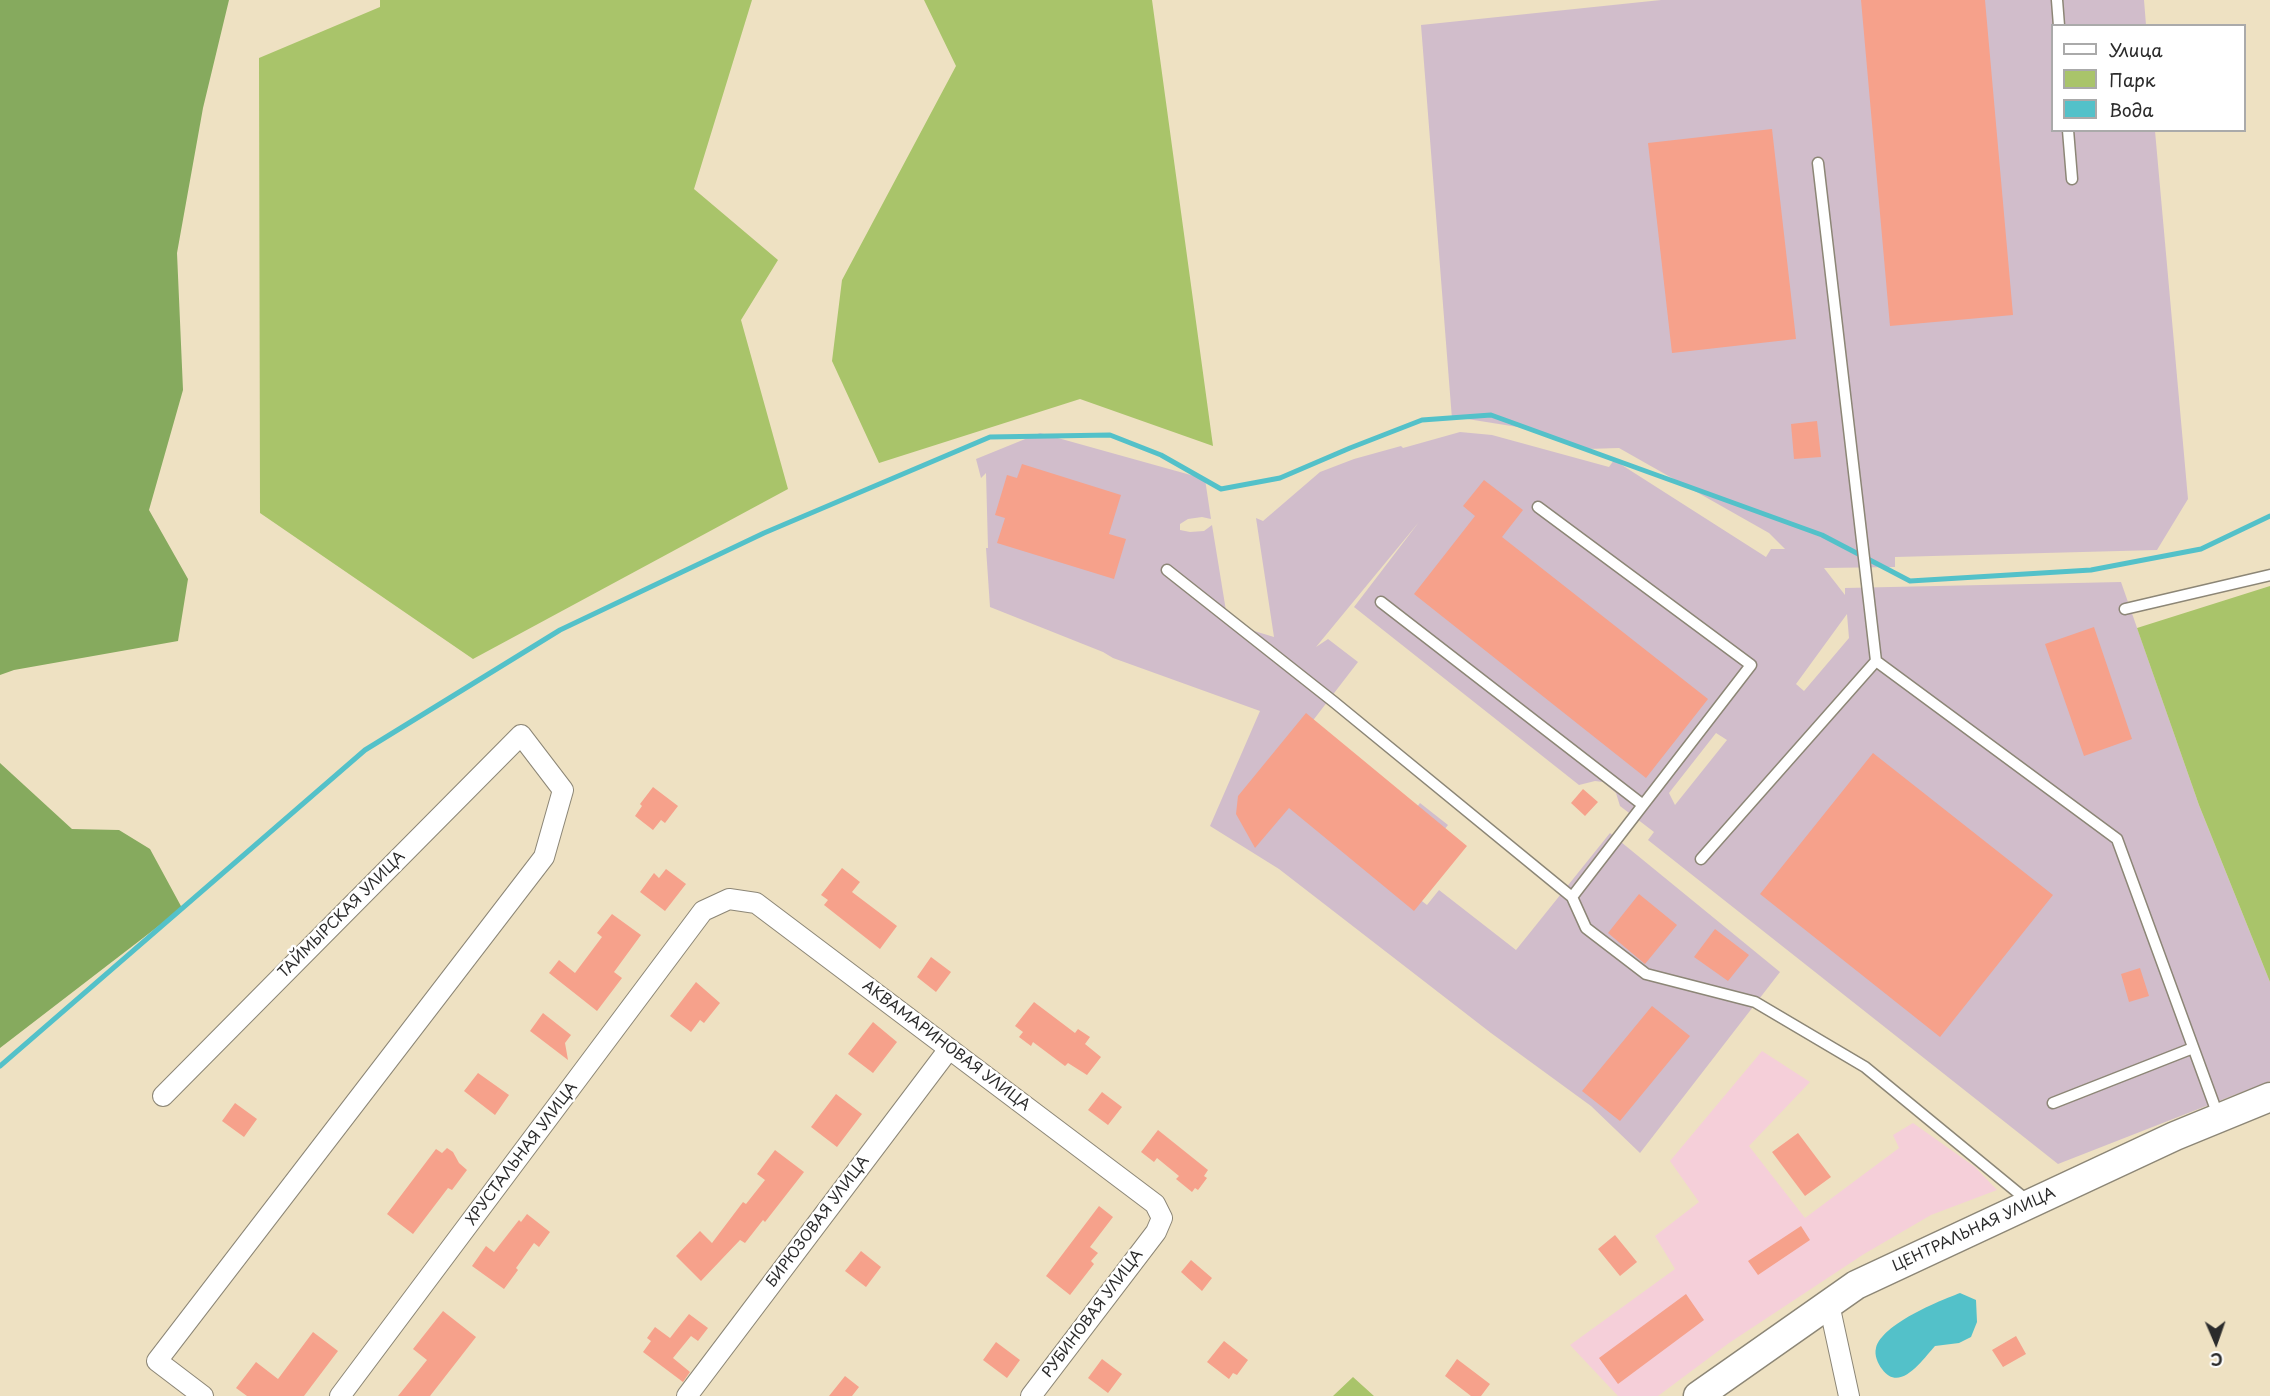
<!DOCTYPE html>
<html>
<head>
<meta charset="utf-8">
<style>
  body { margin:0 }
  #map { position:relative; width:2270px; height:1396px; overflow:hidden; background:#eee1c2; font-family:"Playpen Sans",sans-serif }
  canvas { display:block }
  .legend { position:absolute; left:2051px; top:24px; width:195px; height:108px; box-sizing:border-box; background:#fff; border:2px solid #aaa; margin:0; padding:8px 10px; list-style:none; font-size:18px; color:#2b2b2b }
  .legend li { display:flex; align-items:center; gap:12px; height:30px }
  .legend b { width:30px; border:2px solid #aaa }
  .north { position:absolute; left:2186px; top:1312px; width:60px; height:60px; -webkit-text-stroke:4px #fff; paint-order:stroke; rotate:178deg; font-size:16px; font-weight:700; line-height:24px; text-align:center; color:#2b2b2b }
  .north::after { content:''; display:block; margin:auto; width:21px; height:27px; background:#2b2b2b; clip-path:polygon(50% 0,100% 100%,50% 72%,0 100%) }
</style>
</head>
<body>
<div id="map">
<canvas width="2270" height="1396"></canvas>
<ul class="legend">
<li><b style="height:8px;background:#fff"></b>Улица</li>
<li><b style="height:16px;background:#a9c46a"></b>Парк</li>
<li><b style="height:16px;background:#53c1c9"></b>Вода</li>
</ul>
<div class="north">С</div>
</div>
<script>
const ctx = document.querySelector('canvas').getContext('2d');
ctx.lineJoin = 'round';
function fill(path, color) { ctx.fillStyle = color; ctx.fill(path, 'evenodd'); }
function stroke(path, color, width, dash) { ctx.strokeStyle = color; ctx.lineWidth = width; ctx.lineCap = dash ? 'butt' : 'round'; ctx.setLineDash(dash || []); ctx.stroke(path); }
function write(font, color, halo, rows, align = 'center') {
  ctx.font = font + ' "Playpen Sans",sans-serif'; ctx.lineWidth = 5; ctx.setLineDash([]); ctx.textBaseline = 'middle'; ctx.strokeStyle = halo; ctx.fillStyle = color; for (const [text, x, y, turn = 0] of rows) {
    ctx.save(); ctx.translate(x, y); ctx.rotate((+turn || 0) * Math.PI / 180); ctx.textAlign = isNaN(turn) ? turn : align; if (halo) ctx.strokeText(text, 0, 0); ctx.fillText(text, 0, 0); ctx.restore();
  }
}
const built = new Path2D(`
  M1762,1051L1810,1082L1749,1146L1805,1218L1899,1148L1893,1135L1913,1123L1975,1167L1997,1190L1931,1215L1864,1254L1729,1343L1658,1396H1618L1570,1345L1675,1269L1655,1236L1699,1202L1670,1161Z`);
const industrial = new Path2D(`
  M1661,0H2144L2146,25L2052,26V130L2155,131L2188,499L2157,550L1895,557V567L1824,568L1845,595V588L2121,582L2199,805L2270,982V1081L2058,1164L1648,840L1654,832L1620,806L1616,793L1603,782L1595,781L1579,785L1354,607L1419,522L1316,647L1328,639L1358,662L1291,749L1396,834L1420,803L1448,825L1401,885L1427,905L1439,890L1516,950L1610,833L1780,972L1640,1153L1591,1106L1491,1033L1279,869L1210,826L1260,711L1113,658L1103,652L990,607L986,548H988L986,473L981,478L976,459L1040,433L1205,479L1211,519L1202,517L1188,519L1180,524V530L1190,532L1204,531L1212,525L1228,623L1274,637L1256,518L1263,521L1320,472L1354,459L1401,446L1403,448L1460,432L1492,435L1609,467L1614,460L1766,557L1771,549H1785L1769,533L1619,448L1587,449L1524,428L1461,418L1452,419L1421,25ZM1847,614L1849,638L1804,691L1796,684ZM1716,733L1727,740L1675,805L1669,793Z`);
const green = new Path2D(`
  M380,0H752L694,189L778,260L741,320L788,489L473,659L260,513L259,58L380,7Z
  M924,0H1152L1213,446L1080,399L879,463L832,361L842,280L956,66Z
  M2270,586V982L2199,805L2137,628Z
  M1353,1377L1374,1396H1333Z`);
const forest = new Path2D(`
  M0,0H229L203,108L177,253L183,390L149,510L188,579L178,641L14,670L0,675Z
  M0,763L72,829L119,830L150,849L182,908L0,1048Z`);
const water = new Path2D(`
  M1960,1293L1976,1300L1977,1322L1971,1337L1959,1343L1935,1346C1923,1359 1900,1394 1882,1369C1878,1364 1874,1355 1876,1348C1882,1324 1939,1301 1960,1293Z`);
const stream = new Path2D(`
  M0,1066L365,750L560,630L764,533L990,437L1110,435L1161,455L1221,489L1280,478L1350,448L1422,420L1491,415L1822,535L1910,581L2091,570L2201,549L2270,516`);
const building = new Path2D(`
  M1861,0H1985L2013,315L1890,326Z
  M1772,129L1796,339L1672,353L1648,143Z
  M1817,421L1821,457L1794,459L1791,424Z
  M1022,464L1121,495L1109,534L1126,539L1114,579L997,543L1005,518L995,515L1007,475L1017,478Z
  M1484,480L1523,510L1502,537L1708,699L1646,778L1414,594L1475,516L1463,506Z
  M2094,627L2132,739L2084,756L2045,644Z
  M1306,713L1467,846L1414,911L1289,808L1255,848L1236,814L1238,796Z
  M1873,753L2053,895L1940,1037L1760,894Z
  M653,787L678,806L665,823L661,820L653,830L635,816L642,806L640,804Z
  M1583,789L1598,802L1585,816L1571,803Z
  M842,868L860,882L852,892L897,926L880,949L824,905L828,900L821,895Z
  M666,869L686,884L665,911L640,892L654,873L659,878Z
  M1639,894L1677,925L1645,964L1608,933Z
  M612,914L641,935L614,972L622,978L597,1011L549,973L559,960L575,973L602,937L597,933Z
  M1715,929L1749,955L1728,981L1694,957Z
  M931,957L951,972L936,992L917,977Z
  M2140,968L2149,996L2129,1002L2121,974Z
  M696,982L720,1003L704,1023L700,1020L691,1032L670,1016Z
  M1034,1002L1075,1033L1078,1029L1090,1037L1085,1044L1101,1057L1087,1075L1068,1063L1065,1066L1033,1042L1031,1046L1019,1037L1023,1032L1015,1026Z
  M1652,1006L1690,1036L1620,1121L1582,1091Z
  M543,1013L571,1035L565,1043L568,1060L530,1031Z
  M873,1022L897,1042L873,1073L848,1054Z
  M478,1073L509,1095L495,1115L464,1091Z
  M1102,1092L1122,1107L1108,1125L1088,1110Z
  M836,1094L862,1114L837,1147L811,1127Z
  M235,1103L257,1119L244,1137L222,1121Z
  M1158,1130L1208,1170L1204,1176L1207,1178L1198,1190L1195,1188L1192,1192L1176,1179L1179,1176L1157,1158L1154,1162L1141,1152Z
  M1798,1133L1831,1177L1805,1196L1772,1152Z
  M447,1148L453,1152L459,1163L467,1170L452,1190L448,1188L413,1234L387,1214L436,1149L442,1153Z
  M775,1150L804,1172L765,1222L763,1220L745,1243L740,1240L701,1281L676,1256L700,1231L712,1243L743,1202L746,1204L765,1180L757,1174Z
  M1099,1206L1113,1217L1090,1247L1098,1253L1091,1261L1094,1264L1070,1295L1046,1276Z
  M527,1214L550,1232L539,1247L534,1243L516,1268L518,1270L504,1289L472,1266L486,1246L494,1252L519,1220L521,1222Z
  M1801,1226L1810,1240L1758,1275L1748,1261Z
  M1615,1235L1637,1262L1620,1276L1598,1249Z
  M861,1251L881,1267L866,1287L845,1271Z
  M1191,1260L1212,1278L1202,1291L1181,1272Z
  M1686,1294L1704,1320L1618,1384L1599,1358Z
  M443,1311L476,1337L430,1396H398L427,1360L413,1349Z
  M689,1314L708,1328L698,1341L691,1336L673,1358L690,1372L683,1382L643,1352L651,1341L647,1338L655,1327L670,1338Z
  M313,1332L338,1351L304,1396H247L236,1388L256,1362L278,1379Z
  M2016,1336L2026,1354L2003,1367L1992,1350Z
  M1224,1341L1248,1360L1237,1375L1233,1373L1229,1379L1207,1362Z
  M996,1342L1020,1360L1007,1378L983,1360Z
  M1102,1359L1122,1374L1108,1393L1088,1378Z
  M1457,1359L1490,1384L1481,1396H1471L1445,1376Z
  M845,1376L859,1387L852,1396H829Z`);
const service = new Path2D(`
  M2057,0L2059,26
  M2068,130L2072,179
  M1818,163L1876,661
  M1538,507L1751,665L1572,897
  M1167,570L1334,702L1572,897L1586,928L1646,974L1755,1002L1865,1067L2028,1201
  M1381,602L1643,805
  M2125,609L2270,575
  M1701,859L1876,661L2117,839L2219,1118
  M2053,1103L2193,1048`);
const minor = new Path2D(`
  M163,1096L521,735L563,790L544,857L157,1361L203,1396
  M1829,1304L1849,1396
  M340,1396L703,911L729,899L756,903L1155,1204L1162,1218L1156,1232L1031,1396
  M687,1396L949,1049`);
const secondary = new Path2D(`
  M1698,1396L1856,1285L2175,1136L2270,1097`);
const streetNames = [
  ["ТАЙМЫРСКАЯ УЛИЦА",342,915,-45],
  ["АКВАМАРИНОВАЯ УЛИЦА",946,1046,37],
  ["ХРУСТАЛЬНАЯ УЛИЦА",522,1154,-53],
  ["БИРЮЗОВАЯ УЛИЦА",818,1222,-53],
  ["ЦЕНТРАЛЬНАЯ УЛИЦА",1974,1230,-25],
  ["РУБИНОВАЯ УЛИЦА",1093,1314,-53]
];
fill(built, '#f5cfd9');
fill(industrial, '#d1bdcb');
fill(green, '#a9c46a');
fill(forest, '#86aa5e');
fill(water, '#53c1c9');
stroke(stream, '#53c1c9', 5);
fill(building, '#f6a18b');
stroke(service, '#8c8676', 13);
stroke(minor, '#8c8676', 22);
stroke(secondary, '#8c8676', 31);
stroke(service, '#fff', 10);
stroke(minor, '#fff', 20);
stroke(secondary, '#fff', 28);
write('15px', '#2b2b2b', '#fff', streetNames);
</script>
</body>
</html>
